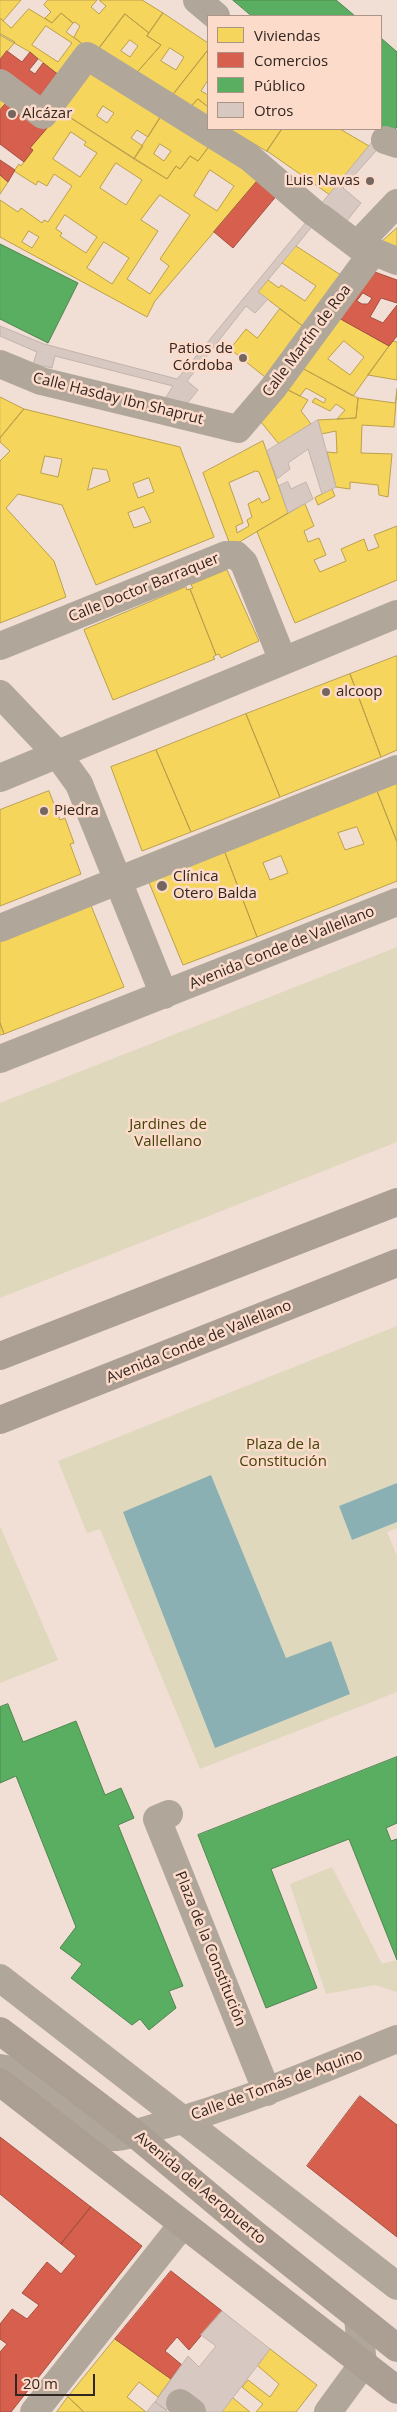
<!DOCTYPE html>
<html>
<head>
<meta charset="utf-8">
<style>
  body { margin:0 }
  #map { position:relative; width:397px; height:2412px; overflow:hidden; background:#f1ded5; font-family:"Open Sans",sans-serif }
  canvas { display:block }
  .legend { position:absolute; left:207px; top:15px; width:175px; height:115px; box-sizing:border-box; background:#fcdbca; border:1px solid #ab9386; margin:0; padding:6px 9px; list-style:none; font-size:15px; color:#322620 }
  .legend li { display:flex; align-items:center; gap:10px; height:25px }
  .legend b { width:25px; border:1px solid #ab9386 }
  .scale { position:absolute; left:15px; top:2374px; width:80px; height:22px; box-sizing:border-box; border:2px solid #322620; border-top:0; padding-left:6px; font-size:15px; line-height:18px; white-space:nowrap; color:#322620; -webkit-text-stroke:4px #fcdbca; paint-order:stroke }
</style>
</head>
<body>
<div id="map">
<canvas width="397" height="2412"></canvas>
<ul class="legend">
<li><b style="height:14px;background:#f6d55c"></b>Viviendas</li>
<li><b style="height:14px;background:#d6604d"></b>Comercios</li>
<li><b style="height:14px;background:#5aae61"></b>Público</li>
<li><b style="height:14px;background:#d7c9c1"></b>Otros</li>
</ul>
<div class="scale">20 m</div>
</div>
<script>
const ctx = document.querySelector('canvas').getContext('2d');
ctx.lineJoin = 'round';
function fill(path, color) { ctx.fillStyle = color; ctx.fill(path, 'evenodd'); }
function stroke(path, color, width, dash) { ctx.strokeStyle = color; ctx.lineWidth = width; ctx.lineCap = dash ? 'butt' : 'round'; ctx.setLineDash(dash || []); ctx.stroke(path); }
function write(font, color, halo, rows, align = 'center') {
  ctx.font = font + ' "Open Sans",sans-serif'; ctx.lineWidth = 5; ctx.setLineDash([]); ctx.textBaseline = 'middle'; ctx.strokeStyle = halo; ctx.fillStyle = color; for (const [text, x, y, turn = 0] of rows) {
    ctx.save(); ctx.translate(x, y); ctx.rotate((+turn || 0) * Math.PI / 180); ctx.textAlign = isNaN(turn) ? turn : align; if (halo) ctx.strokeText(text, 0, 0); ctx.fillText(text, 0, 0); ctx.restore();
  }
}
const green = new Path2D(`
  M397,947V1142L0,1298V1103Z
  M397,1326V1483L339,1506L352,1540L397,1522V1528L387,1532L397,1556V1692L200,1769L100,1529L87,1533L58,1461ZM211,1475L286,1658L215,1748Z
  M0,1526L58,1660L0,1683Z
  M332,1867L382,1964L397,1960V1992L375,1985L326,1994L290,1884Z`);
const water = new Path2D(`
  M211,1475L286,1658L331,1641L350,1694L215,1748L123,1512Z
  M397,1483V1522L352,1540L339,1506Z`);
const homes = new Path2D(`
  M0,0H21L3,21L0,18Z
  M48,0H97L91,7L99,14L106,6L99,0H142L163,13L149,33L125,14L94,55L74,37L80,26L75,22L73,23L61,13L52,23L45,18L51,12L44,5Z
  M29,9L52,23L61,13L73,23L66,32L87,47L64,79L30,52L0,35V18L11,28ZM46,26L72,43L58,62L32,45Z
  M163,13L208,43V50L168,101L133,77L161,45L147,36ZM170,48L184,57L176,70L161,61Z
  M125,14L149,33L147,36L161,45L133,77L94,55ZM130,40L138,46L130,57L121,51Z
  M1,34L15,42L0,60V35Z
  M208,50V80L201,91L208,95V104L207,106L198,99L186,112L168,101Z
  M95,67L165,110L148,137L137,130L131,138L143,146L134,159L60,111ZM103,106L114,113L107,123L97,116Z
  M0,94L9,100L0,110Z
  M198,99L207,106L208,104V126L186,112Z
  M165,110L213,141L198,161L190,156L180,169L176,166L167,179L134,159ZM160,144L171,151L164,161L154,154Z
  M60,111L167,179L176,166L180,169L190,156L198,161L213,141L260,178L155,301L147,317L0,237V200L18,212L21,208L42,223L44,220L48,222L72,186L54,174L47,186L38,181L36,185L14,171L19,164L21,166L33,150L30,148ZM71,132L86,142L84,145L97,153L80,177L53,159ZM116,163L142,180L126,205L100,188ZM210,170L234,186L217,211L194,196ZM160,195L190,215L160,259L169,266L150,294L127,279L158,231L141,220ZM65,215L97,237L86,253L60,236L62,233L56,229ZM29,231L39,237L32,248L22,242ZM104,242L129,258L112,284L87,268Z
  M230,129H282L267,151Z
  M282,129H340L369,146L330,195L267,151Z
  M0,175L8,182L0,194Z
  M397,228V255L376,247Z
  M296,246L347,279L308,330L258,292L268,280L279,288L281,285L305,301L316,286L282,263Z
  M280,309L308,330L270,381L230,349L246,329L257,338Z
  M337,317L389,346L353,396L300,367ZM344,341L364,357L350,375L328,359Z
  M393,341L397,342V380L368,375Z
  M300,367L358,398L356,418L337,419L345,410L336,404L330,411L312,402L315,398L324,403L326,399L306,388L300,396L284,388Z
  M284,388L308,400L301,411L311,424L279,444L261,422Z
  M397,389L394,427L362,425L361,453L392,454L388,497L379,495L378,485L350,482V489L336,487L327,452L337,453L336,431L321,434L318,420L356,418L358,398L395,403Z
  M0,397L24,409L0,438Z
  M24,409L180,447L214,537L96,585L62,505L18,494L6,508L54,561L66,597L0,623V461L10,451L0,442V438ZM45,456L62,459L58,477L41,473ZM93,468L107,470L110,481L88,490ZM149,478L154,492L138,498L133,484ZM144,507L151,522L134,528L128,513Z
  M263,441L288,513L231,547L203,473ZM256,471L259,472L270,499L262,503L259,498L248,504L252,517L247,520L249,526L237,533L236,526L243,523L229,483Z
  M332,489L335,496L318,505L315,498Z
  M305,504L314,526L304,531L308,542L319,538L326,555L314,560L320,572L346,561L341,549L364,539L368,551L379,547L374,535L397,526V580L295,623L257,532Z
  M227,570L259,641L221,658L219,654L216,655L190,589L193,588L191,585Z
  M186,587L187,590L190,589L211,642L216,655L213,657L215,659L113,700L84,630Z
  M397,656V750L381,757L350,674Z
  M350,674L381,757L280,797L246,714Z
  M246,714L280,797L191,832L156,750Z
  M156,750L191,832L142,851L111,767Z
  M397,784V842L377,791Z
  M49,791L60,820L65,818L74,843L70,844L81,874L0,906V810Z
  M377,791L397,842V881L257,937L224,850ZM357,827L364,844L345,850L338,833ZM281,856L288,873L270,880L263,863Z
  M224,850L257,937L183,965L148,880Z
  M90,903L124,987L4,1034L0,1023V939Z
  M0,1023L4,1034L0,1035Z
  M115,2339L171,2379L158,2397L139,2382L127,2397L146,2412H84L68,2397Z
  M270,2349L317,2385L296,2412H256L263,2404L242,2387L248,2380L270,2397L279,2384L258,2366Z
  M68,2397L84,2412H57Z
  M233,2398L250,2412H222Z`);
const shops = new Path2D(`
  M7,51L22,62L30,52L38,59L29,70L35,74L43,63L64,79L44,108L0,76V60Z
  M9,100L48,127L30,148L33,150L24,162L0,144V110Z
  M0,160L15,170L8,182L0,175Z
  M259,179L278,194L233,248L214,232Z
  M372,271L397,280V303L381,298L370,317L383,323L397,305V336L389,346L337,317ZM363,293L372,298L368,304H362L357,301Z
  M360,2096L397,2125V2237L307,2166Z
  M0,2137L91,2207L61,2244L0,2194Z
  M91,2207L142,2246L11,2412H0V2352L7,2344L0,2339V2324L12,2309L27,2319L39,2305L22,2293L47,2262L61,2274L76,2256L61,2244Z
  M171,2271L222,2311L189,2350L177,2337L165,2351L182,2365L171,2379L115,2339Z`);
const public = new Path2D(`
  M233,0H336L355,16H252Z
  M381,38L397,52V127L390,135L381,127Z
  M0,244L78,283L48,343L0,319Z
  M8,1704L23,1742L76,1721L105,1795L121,1788L134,1818L118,1825L183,1986L169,1991L176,2008L149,2030L140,2019L132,2025L71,1978L82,1964L60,1948L76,1927L16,1776L0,1783V1707Z
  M397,1757V1823L386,1828L391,1841L397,1839V1960L349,1839L271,1869L317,1988L266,2008L198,1835Z`);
const building = new Path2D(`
  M378,135H390L343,188L361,203L342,227L324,212L258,292L268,299L255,313L246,306L187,381L198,390L186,405L165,399L173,386L55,356L52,368L33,364L37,352L0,336V326L44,344L177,379Z
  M318,420L336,487L322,494L308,449L288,463L290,469L277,479L267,451Z
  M288,482L291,489L306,482L313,499L288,513L279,486Z
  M222,2311L270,2349L222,2412H206L180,2392L166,2410L155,2402L188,2356L199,2367L216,2346L201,2335Z
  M155,2402L166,2410L168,2412H147Z`);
const minor = new Path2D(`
  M197,0L216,16
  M0,83L43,115L87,56L249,157L314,213
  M385,140L397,144
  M320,217L357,245L397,261
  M357,245L397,203
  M0,364L41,381L238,429L273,388L373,252
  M0,646L226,555H236L244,563L283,661
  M0,694L58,755L79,784L164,995
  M0,778L397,614
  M0,928L397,769
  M0,1059L397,902
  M169,1814L157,1819L267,2092
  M0,1978L397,2286
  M0,2068L11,2070L97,2135C117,2142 144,2130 164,2125C244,2103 320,2070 397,2039
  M180,2403L192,2412
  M34,2412L182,2225
  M328,2412L363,2364L358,2318`);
const major = new Path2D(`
  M0,1356L397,1202
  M0,1420L397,1263
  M0,2031L134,2133L252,2232L397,2348
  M0,2082L397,2390`);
const markers = [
  [12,114,5,"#75665f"],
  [370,181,5,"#75665f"],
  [243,358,5,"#75665f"],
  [326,692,5,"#75665f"],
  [44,811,5,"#75665f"],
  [162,886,6,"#75665f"]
];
const poiNames = [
  ["Alcázar",22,114],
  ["Luis Navas",360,181,"right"],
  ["Patios de",233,349,"right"],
  ["Córdoba",233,366,"right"],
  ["alcoop",336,692],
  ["Piedra",54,811],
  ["Clínica",173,877],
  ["Otero Balda",173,894]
];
const streetNames = [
  ["Calle Martín de Roa",307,341,-53],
  ["Calle Hasday Ibn Shaprut",118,399,14],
  ["Calle Doctor Barraquer",144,588,-22],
  ["Avenida Conde de Vallellano",282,948,-22],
  ["Avenida Conde de Vallellano",199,1342,-22],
  ["Plaza de la Constitución",210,1949,68],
  ["Calle de Tomás de Aquino",277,2085,-20],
  ["Avenida del Aeropuerto",200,2188,40]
];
const parkNames = [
  ["Jardines de",168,1125],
  ["Vallellano",168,1142],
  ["Plaza de la",283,1445],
  ["Constitución",283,1462]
];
fill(green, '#dfd8bc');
fill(water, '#8ab0b3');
fill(homes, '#f6d55c');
stroke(homes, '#bba04a', 1);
fill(shops, '#d6604d');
stroke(shops, '#a54f40', 1);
fill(public, '#5aae61');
stroke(public, '#4e854e', 1);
fill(building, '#d7c9c1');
stroke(building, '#c1b3ab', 1);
stroke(minor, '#b0a79a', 28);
stroke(major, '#ab9f94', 28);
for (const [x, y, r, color] of markers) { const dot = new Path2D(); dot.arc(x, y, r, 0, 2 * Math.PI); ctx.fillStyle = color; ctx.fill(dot); stroke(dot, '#fcdbca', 2); }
write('15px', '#322620', '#fcdbca', poiNames, 'left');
write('15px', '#322620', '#fcdbca', streetNames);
write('15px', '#424409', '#fcdbca', parkNames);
</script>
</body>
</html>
